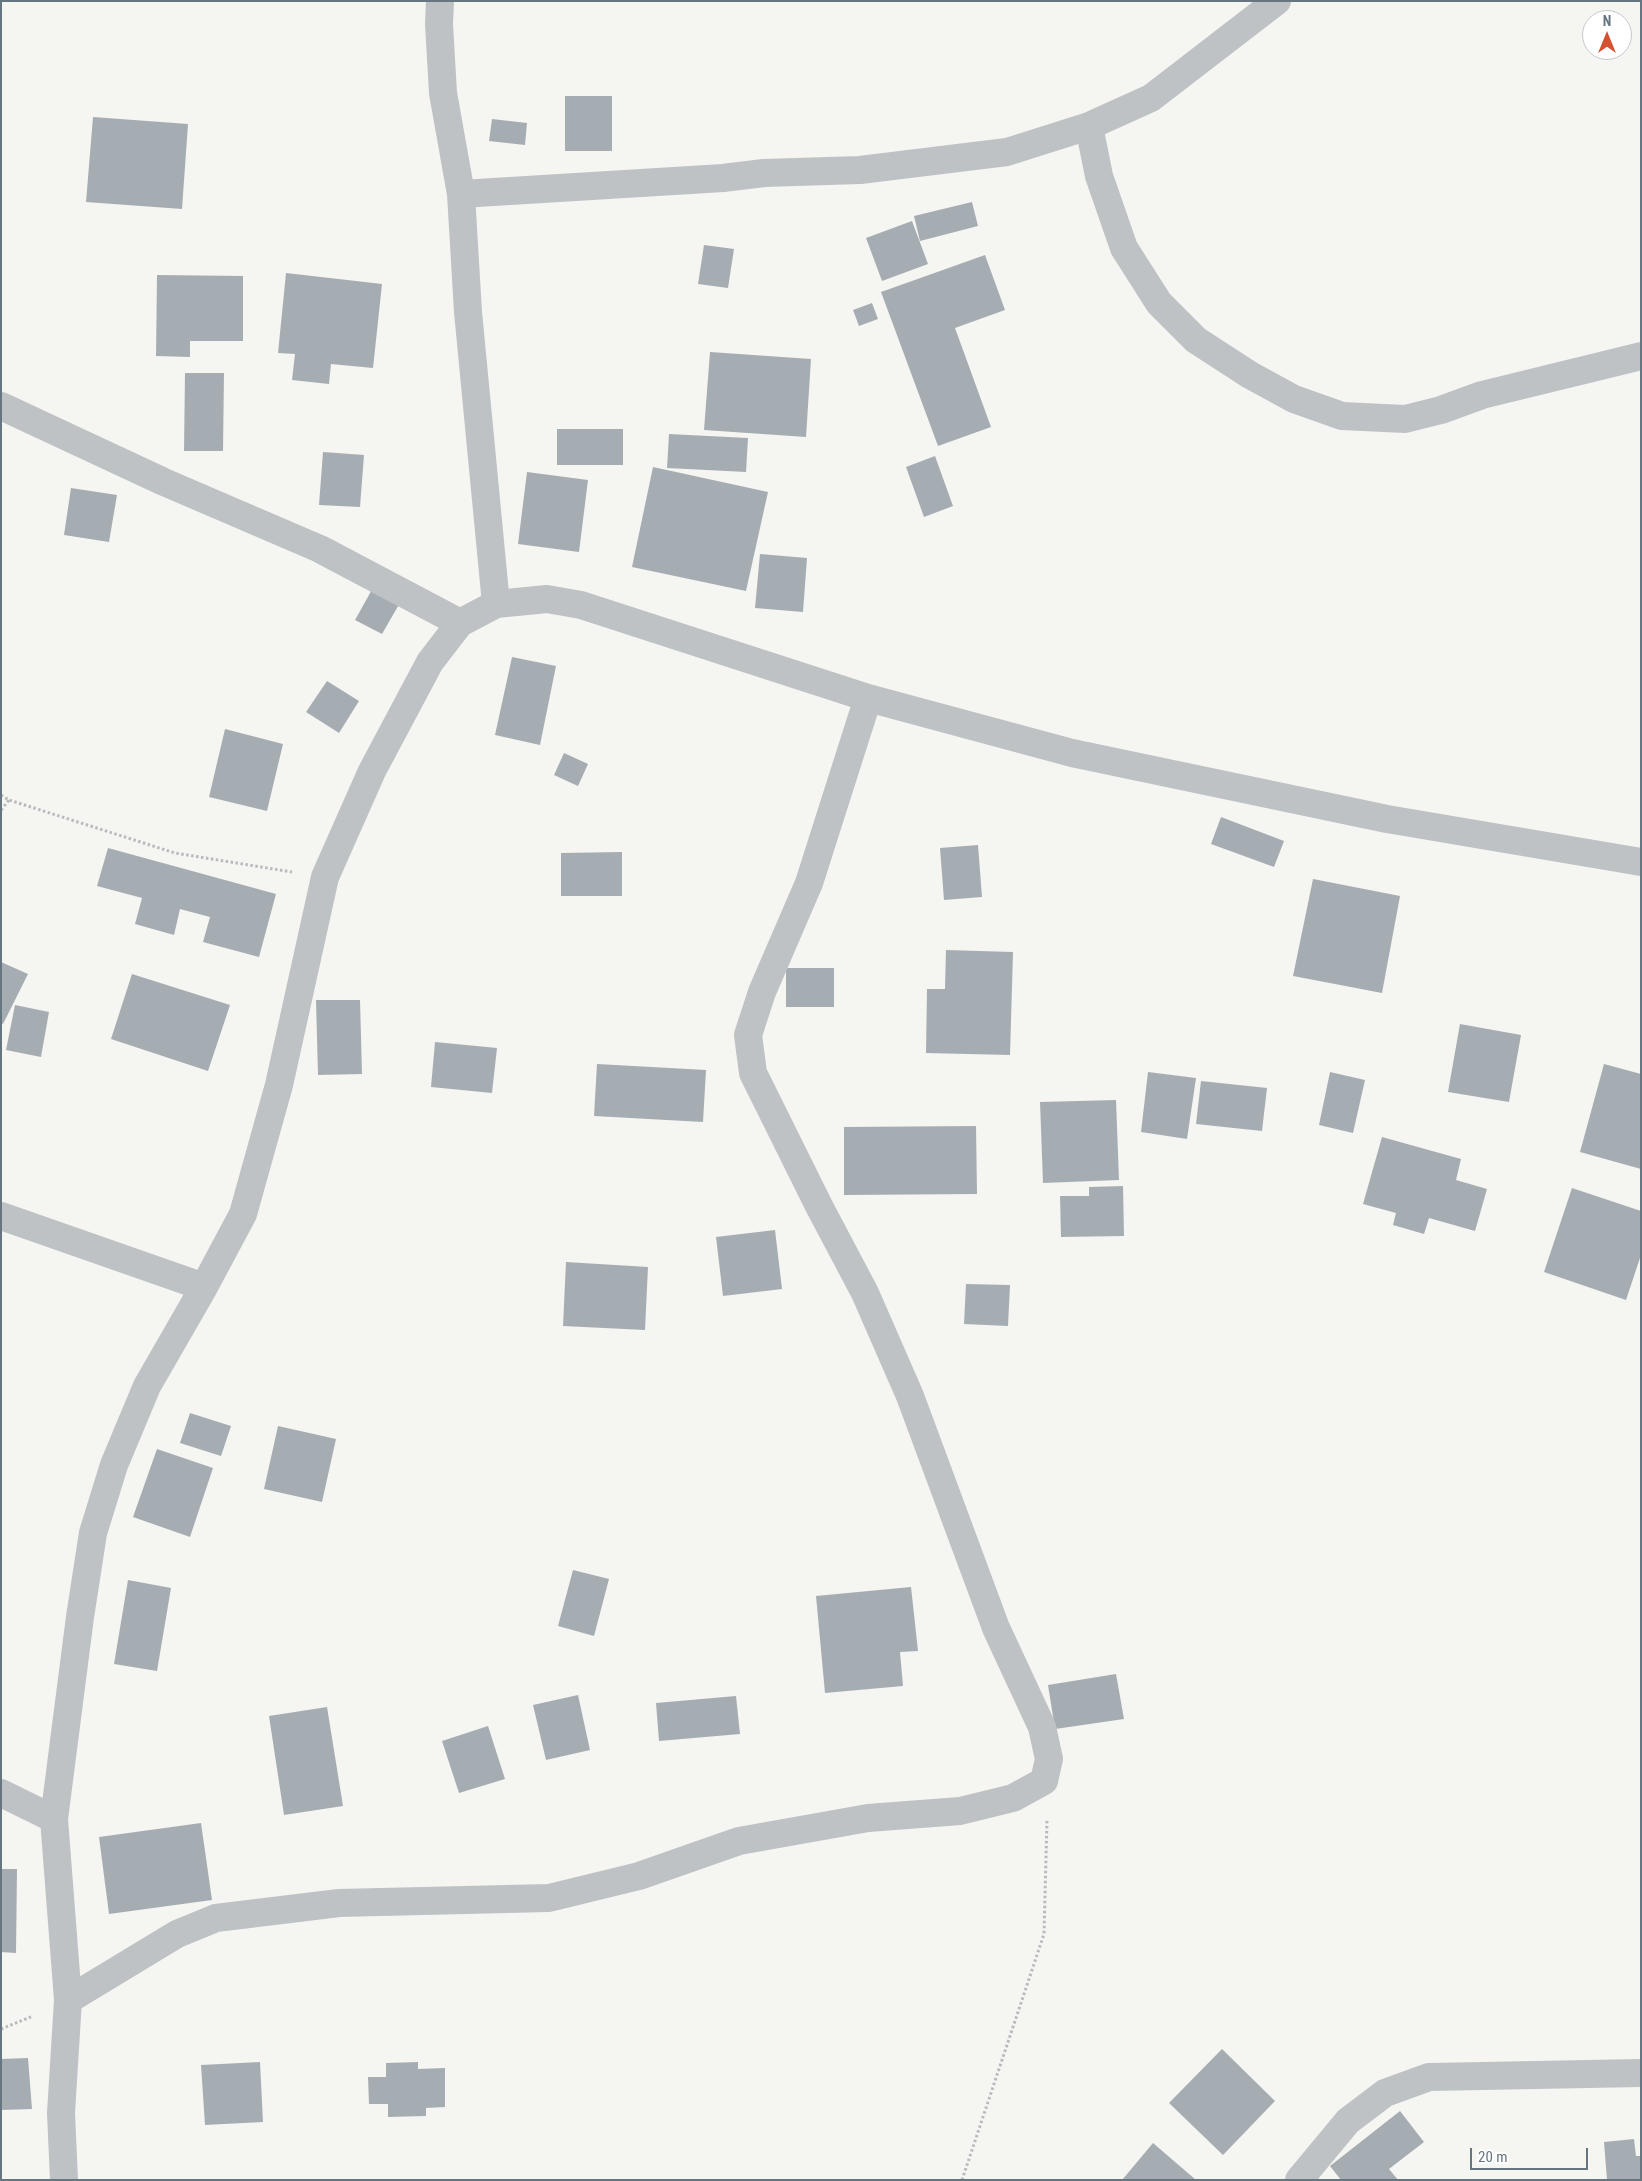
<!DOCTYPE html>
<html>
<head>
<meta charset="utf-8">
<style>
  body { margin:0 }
  #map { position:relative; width:1642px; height:2181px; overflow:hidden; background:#f5f5f2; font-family:"Roboto Condensed",sans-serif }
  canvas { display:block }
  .frame { position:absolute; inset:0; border:2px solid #667680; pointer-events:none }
  .north { position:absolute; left:1582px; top:10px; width:50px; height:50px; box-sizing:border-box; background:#fff; border:1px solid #c2c8cc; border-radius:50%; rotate:0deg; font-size:14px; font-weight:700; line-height:20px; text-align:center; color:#667680 }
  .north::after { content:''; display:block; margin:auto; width:18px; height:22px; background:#d45232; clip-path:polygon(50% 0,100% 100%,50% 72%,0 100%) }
  .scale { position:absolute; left:1470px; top:2148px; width:118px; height:22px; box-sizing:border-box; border:2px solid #667680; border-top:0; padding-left:6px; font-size:15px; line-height:18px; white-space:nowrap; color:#667680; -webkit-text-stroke:4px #fff; paint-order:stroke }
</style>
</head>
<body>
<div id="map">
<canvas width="1642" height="2181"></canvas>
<div class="frame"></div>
<div class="north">N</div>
<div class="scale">20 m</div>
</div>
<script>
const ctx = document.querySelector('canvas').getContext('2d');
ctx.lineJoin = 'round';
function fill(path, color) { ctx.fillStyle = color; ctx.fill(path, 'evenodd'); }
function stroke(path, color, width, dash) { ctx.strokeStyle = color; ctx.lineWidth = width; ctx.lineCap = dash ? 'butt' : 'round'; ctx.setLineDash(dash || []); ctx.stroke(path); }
const building = new Path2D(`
  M565,96H612V151H565Z
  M93,117L188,124L182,209L86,202Z
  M492,119L527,123L525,145L489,141Z
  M972,202L978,226L920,241L914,216Z
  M912,221L928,264L882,281L866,238Z
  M704,245L734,249L728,288L698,284Z
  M985,255L1005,310L955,328L991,427L938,446L881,292Z
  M286,273L382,284L373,368L331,364L329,384L292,380L295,354L278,353Z
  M157,275L243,276V341H190V357L156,356Z
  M872,303L878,319L859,326L853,310Z
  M710,352L811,359L806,437L704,430Z
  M185,373H224L223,451H184Z
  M557,429H623V465H557Z
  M669,434L748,438L746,472L667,468Z
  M323,452L364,455L360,507L319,505Z
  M935,456L953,506L924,517L906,467Z
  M653,467L768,492L746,591L632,567Z
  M527,472L588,480L579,552L518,544Z
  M71,488L117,495L109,542L64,535Z
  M760,554L807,558L803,612L755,608Z
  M374,586L401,601L382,634L355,620Z
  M512,657L556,666L540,745L495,735Z
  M327,681L359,701L339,733L306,712Z
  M225,729L283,744L267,811L209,797Z
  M564,753L588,764L578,786L554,775Z
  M1221,817L1284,841L1274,867L1211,844Z
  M978,845L982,897L944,900L940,848Z
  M108,848L276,894L259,957L203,942L210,917L180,909L174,935L135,924L142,898L97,886Z
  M622,852V896H561V853Z
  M1313,879L1400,896L1382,993L1293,976Z
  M946,950L1013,952L1010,1055L926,1053L927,989H945Z
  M1,962L28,974L3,1024L1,1023Z
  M786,968H834V1007H786Z
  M132,974L230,1005L208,1071L111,1039Z
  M316,1000H360L362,1074L318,1075Z
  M15,1005L49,1012L41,1057L6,1050Z
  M1460,1024L1521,1035L1509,1102L1448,1092Z
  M435,1042L497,1048L492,1093L431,1087Z
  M597,1064L706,1070L703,1122L594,1116Z
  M1604,1064L1641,1074V1169L1580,1152Z
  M1148,1072L1196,1078L1187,1139L1141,1132Z
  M1330,1072L1365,1080L1353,1133L1319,1125Z
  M1201,1081L1267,1088L1262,1131L1196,1124Z
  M1116,1100L1119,1180L1043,1183L1040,1102Z
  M976,1126L977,1194L844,1195V1127Z
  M1382,1137L1461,1159L1456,1180L1487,1189L1475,1231L1429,1218L1424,1234L1393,1225L1396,1213L1363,1204Z
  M1123,1186L1124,1236L1061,1237L1060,1196H1089V1187Z
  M1572,1188L1641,1211V1255L1626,1300L1544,1272Z
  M775,1230L782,1289L723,1296L716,1237Z
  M566,1262L648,1267L645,1330L563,1326Z
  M966,1284L1010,1285L1008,1326L964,1324Z
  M190,1413L231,1426L221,1456L180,1443Z
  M278,1426L336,1439L322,1502L264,1489Z
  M157,1449L213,1468L190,1537L133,1517Z
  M573,1570L609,1579L594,1636L558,1626Z
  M128,1580L171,1588L157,1671L114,1664Z
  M911,1587L918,1651L900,1652L903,1686L825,1693L816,1596Z
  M1116,1674L1124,1719L1055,1729L1048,1685Z
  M578,1695L590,1750L546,1760L533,1705Z
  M736,1696L740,1734L659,1741L656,1703Z
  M327,1707L343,1806L284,1815L269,1716Z
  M488,1726L505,1779L459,1793L442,1741Z
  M201,1823L212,1900L109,1914L99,1837Z
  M1,1869H17L16,1953L1,1952Z
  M1222,2049L1275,2101L1223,2155L1169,2103Z
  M28,2058L32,2109L1,2110V2059Z
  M260,2062L263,2122L205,2125L201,2065Z
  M418,2062V2069L445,2068V2107L426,2108V2116L388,2117V2104H369L368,2077H386V2063Z
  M1400,2111L1424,2142L1389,2169L1398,2180H1341L1330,2166Z
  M1634,2139L1636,2156H1641V2180H1607L1604,2142Z
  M1153,2143L1196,2180H1122Z`);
const path = new Path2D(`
  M1,795L9,800L175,853L292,872
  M1,810L9,800
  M1,2029L33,2016
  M962,2180L1044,1934L1047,1819`);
const minor = new Path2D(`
  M440,1L439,24L443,93L461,194L468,312L496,604
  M1089,126L1099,176L1124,248L1159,303L1196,340L1250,375L1294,399L1342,416L1405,419L1441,410L1482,395L1641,356
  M461,194L723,178L764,173L860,170L1007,152L1089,126L1151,98L1277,1
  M1,406L164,482L320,549L460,623
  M1,1216L204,1287
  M1,1793L54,1819
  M68,2000L177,1934L216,1918L339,1903L549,1898L639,1876L739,1841L868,1818L960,1811L1013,1798L1044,1781L1049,1759L1042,1727L996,1628L910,1396L865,1293L819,1206L753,1073L748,1035L762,992L809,883L868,698
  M64,2180L61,2113L68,2000L54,1819L80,1617L93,1533L114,1465L147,1386L204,1287L243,1214L279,1085L325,877L372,771L430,662L460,623L496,604L547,599L581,605L868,698L1072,753L1387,819L1641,862
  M1299,2180L1348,2121L1385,2093L1429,2077L1641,2073`);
fill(building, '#a6adb2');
stroke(path, '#b8bbbd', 3, [2.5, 2.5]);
stroke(minor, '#bec2c5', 28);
</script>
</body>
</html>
